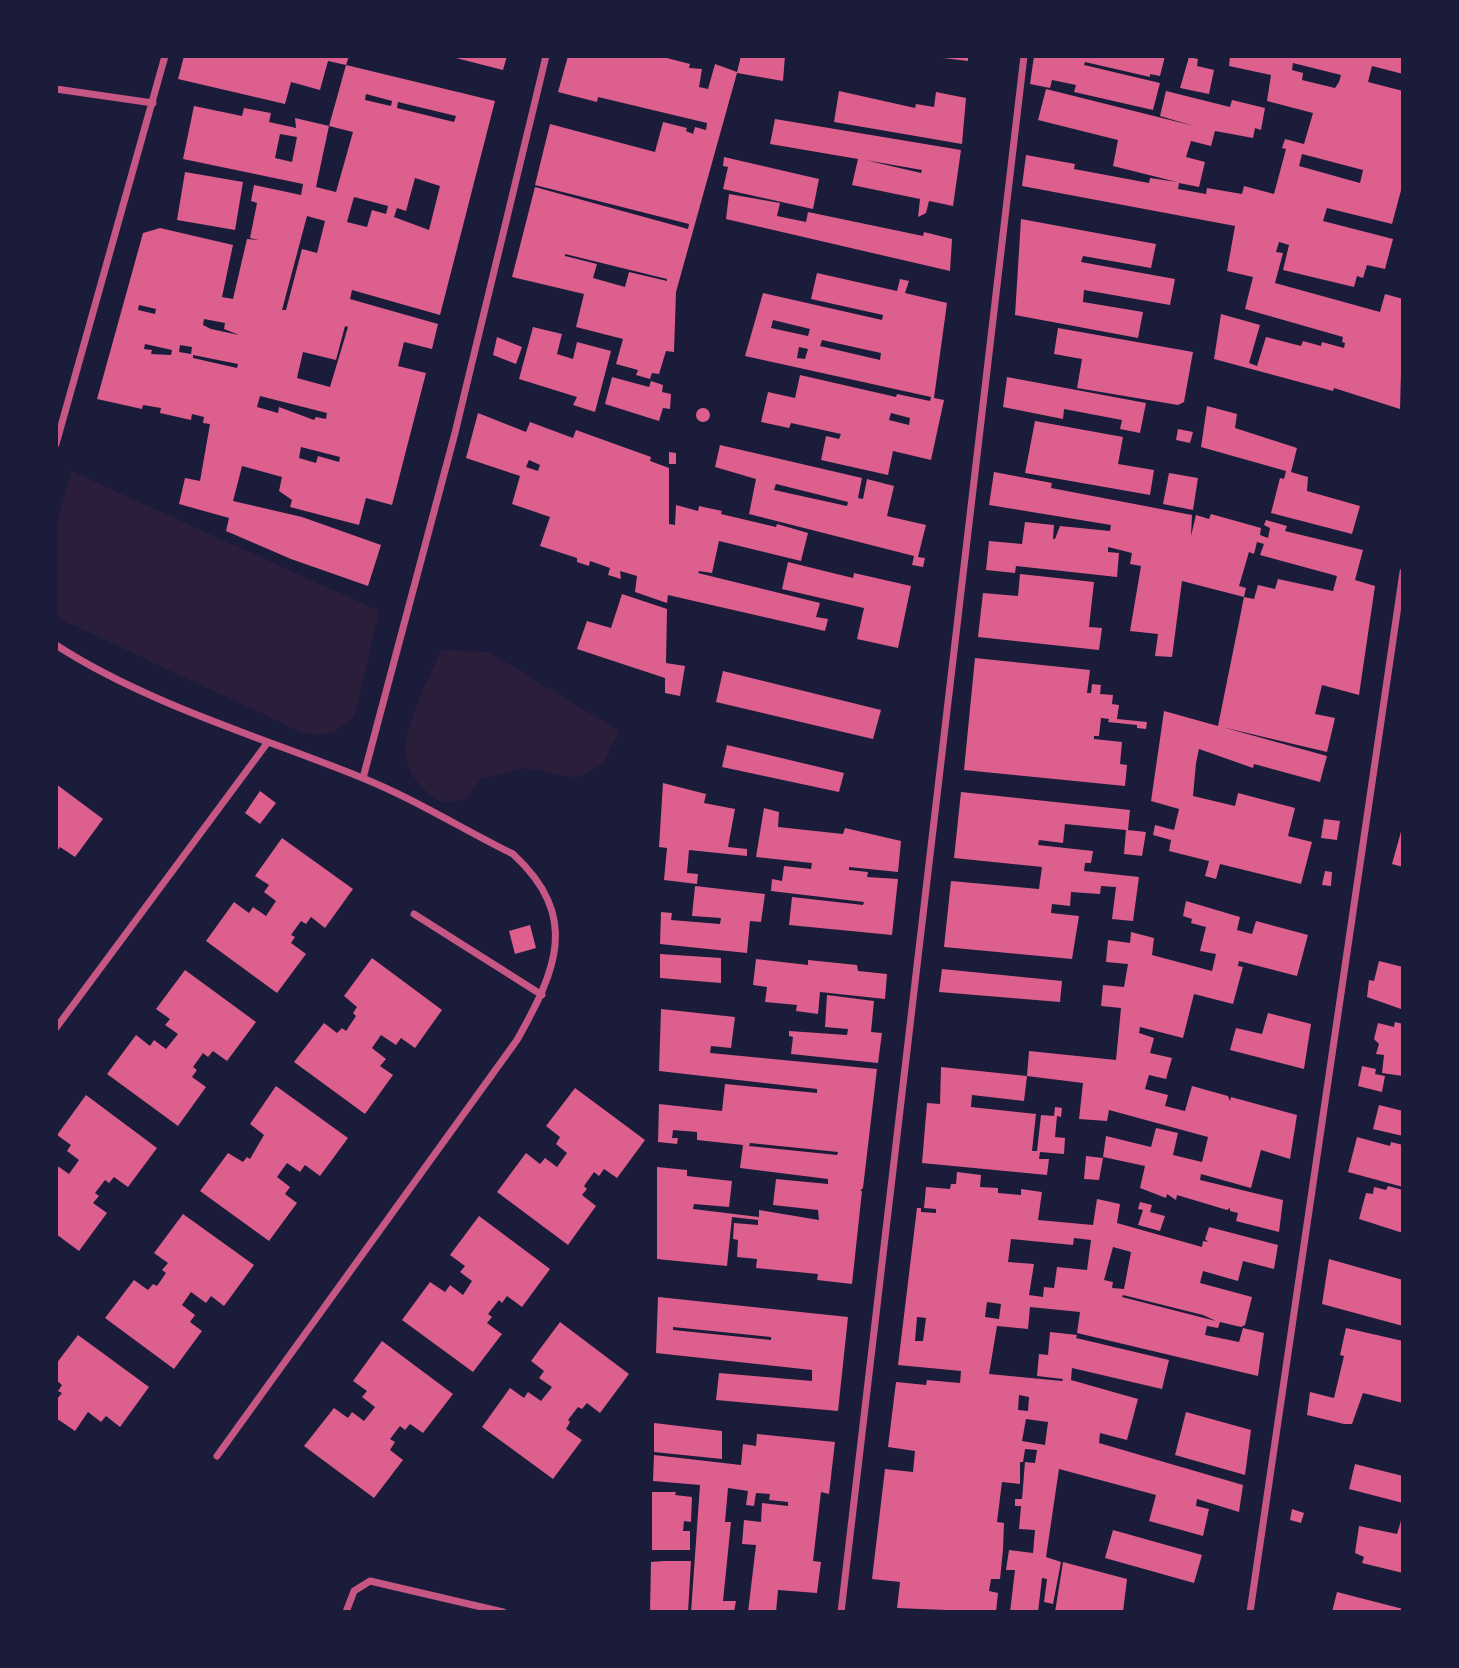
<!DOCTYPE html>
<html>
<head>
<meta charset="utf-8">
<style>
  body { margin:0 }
  #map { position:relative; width:1459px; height:1668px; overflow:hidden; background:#1b1b3a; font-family:Montserrat,sans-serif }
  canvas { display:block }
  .frame { position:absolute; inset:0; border:58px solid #1b1b3a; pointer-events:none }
</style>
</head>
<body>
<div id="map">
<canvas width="1459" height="1668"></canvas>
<div class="frame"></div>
</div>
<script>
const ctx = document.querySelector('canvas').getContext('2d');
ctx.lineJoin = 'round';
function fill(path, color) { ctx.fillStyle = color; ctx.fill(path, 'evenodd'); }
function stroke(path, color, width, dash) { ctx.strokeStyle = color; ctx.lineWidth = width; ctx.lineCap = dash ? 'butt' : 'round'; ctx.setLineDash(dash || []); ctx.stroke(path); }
const green = new Path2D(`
  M71,471L379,611L355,715C339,732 324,738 301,732L56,617V527Z
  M442,650L489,652L619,731L603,764L577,778L526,768L481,779L466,799L443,803C427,793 409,779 406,758C401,731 430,674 442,650Z`);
const building = new Path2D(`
  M184,56H349L346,65L495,101L440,315L352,290L350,299L438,324L432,349L404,342L398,366L426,373L392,505L366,498L359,525L290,507L292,500L279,491L282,477L242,466L239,478L233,501L302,517L381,545L368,586L291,559L226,531L229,518L179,504L185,478L200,481L210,424L203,423L204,417L192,414L191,420L160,413L161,408L143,405L142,409L97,399L143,233L160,228L233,245L222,297L233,299L247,239L259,240L250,238L257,203L251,201L254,185L301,195L303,184L183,159L194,106L242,116L244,108L271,113L269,122L296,128L295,118L329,126L346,65L328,61L320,90L291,82L285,104L178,79ZM366,94L392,101L391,106L365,100ZM398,102L456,116L454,122L397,108ZM329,126L353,132L336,192L316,187ZM280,134L297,137L292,162L275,158ZM415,178L440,186L429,230L394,217L397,208L406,211ZM354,197L388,206L386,214L372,210L367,227L347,222ZM307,216L325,221L317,253L302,249L286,310H282ZM139,305L156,309L155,314L138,310ZM204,319L225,323L224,329L239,335L211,329L203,325ZM345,326L348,327L330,387L297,378L303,352L336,360ZM145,344L172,350L171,355L151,354L152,350L144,349ZM180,345L192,347L191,354L179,352ZM193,355L238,364L237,368L193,358ZM260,396L327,413L326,419L316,417L314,420L279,407L278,413L257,407ZM301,447L340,457L339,462L318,456L316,463L299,458Z
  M448,56H507L503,70Z
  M568,56H659L690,64L689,68L702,69L699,87L708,89L715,64L737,72L741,56H785L783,81L737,73L676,292L674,352L666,351L659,374L652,373L650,379L636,375L638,370L616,364L623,339L576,327L584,294L512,277L535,187L688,229L689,224L535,185L550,124L655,152L663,122L687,128L686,131L693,134L695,127L706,130L707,123L598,97L597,102L558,92ZM565,254L667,279V281L629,272L625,287L593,278L597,264L565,256Z
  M943,56H968V61L943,58Z
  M1034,56H1165L1160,76L1150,74V77L1085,62L1084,65L1160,83L1153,110L1074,92L1076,85L1052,80L1050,88L1030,84Z
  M1230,56H1403V74L1372,66L1368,82L1403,91V183L1392,224L1327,208L1323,221L1393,239L1385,269L1367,265L1363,278L1357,276L1354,287L1283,270L1289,245L1279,242L1276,252L1283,253L1275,283L1380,312L1385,294L1403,299L1400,409L1334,388L1333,391L1214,359L1221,314L1260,325L1249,363L1257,366L1266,337L1301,346L1303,341L1321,346L1322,342L1344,348L1345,343L1342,342L1343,337L1245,309L1253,277L1227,271L1235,226L1022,186L1026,155L1075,164L1074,169L1149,183L1150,178L1177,182L1113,166L1118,140L1038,120L1046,89L1194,126L1160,116L1166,91L1230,107L1232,100L1265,108L1261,130L1255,128L1253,138L1215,131L1211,146L1191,141L1186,157L1205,162L1199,187L1179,183L1178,189L1206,194L1207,188L1242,194L1244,186L1274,194L1286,149L1282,148L1285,139L1304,144L1313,113L1267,101L1271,75L1229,66ZM1293,63L1341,75L1339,82L1335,88L1302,80L1303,73L1292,70ZM1302,154L1363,170L1360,183L1299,166Z
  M1189,57L1198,59L1197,66L1214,70L1209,94L1180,88Z
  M839,91L915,108L916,104L934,107L936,92L966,98L962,144L834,122Z
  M775,119L961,150L953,206L929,201L926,213L918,217L920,199L852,185L858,159L770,144ZM865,160L922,170L921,173Z
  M724,157L819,179L813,209L723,189L728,167L723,166Z
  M185,172L243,182L235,230L177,220Z
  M729,194L780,203L777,216L806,222L808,212L923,236L924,232L952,239L950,271L726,219Z
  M1021,219L1156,244L1151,268L1083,256L1081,262L1175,279L1170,305L1084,290L1083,302L1143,312L1138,338L1015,315Z
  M817,273L897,291L900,279L909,281L905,293L947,303L934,398L944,400L931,460L893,451L888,475L821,460L826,436L839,439L841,434L791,423L789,428L761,422L768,392L795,398L800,375L896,397L897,394L930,401L931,397L745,356L763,293L882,320L883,315L811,299ZM773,320L810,329L808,336L771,328ZM822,340L881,353L880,360L820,346ZM799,347L808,349L805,359L797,358ZM891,413L910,418L909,425L889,420Z
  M533,327L562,334L557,354L573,359L577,342L611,351L595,412L573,405L577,397L519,379Z
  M1058,328L1193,352L1184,402L1178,405L1077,388L1082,359L1054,354Z
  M497,337L522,347L516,364L493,355Z
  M612,377L649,387L651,381L663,385L662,392L671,394L670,409L663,408L659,421L605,404Z
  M1007,377L1146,403L1140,433L1120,429L1122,420L1064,409L1063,419L1003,407Z
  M1207,406L1237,414L1235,428L1297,448L1291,472L1308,477L1307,491L1360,506L1352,534L1271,513L1280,478L1284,479L1286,471L1201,447Z
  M696 415a7 7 0 1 1 14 0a7 7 0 1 1-14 0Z
  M478,413L526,432L530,422L573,438L576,430L651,457L650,461L669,468V524L675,525L676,505L698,511L699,506L722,511L721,514L776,527L777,524L808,533L801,561L719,541L712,573L699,571L698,573L820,603L816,617L828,619L825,631L668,595L667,603L635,592L637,576L620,571L621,579L608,575L610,568L590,561L589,566L577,562V558L540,546L550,517L512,504L520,476L466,458ZM529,460L540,465L538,471L526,467Z
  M1035,421L1123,437L1118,464L1154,470L1150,495L1025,473Z
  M1178,429L1193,432L1190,443L1176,440Z
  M720,445L862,478L858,498L863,499L867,479L894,486L887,516L926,525L918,557L925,558L923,567L912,565L914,556L749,514L756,479L715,467ZM776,484L848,502L847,506L774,490Z
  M669,452L676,453V464H669Z
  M994,472L1052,483L1051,488L1192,515L1191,536L1196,515L1209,519L1211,514L1261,528L1260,535L1268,538L1270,528L1264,525L1266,520L1287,526L1285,531L1363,550L1355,580L1375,586L1359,695L1322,685L1315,714L1335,718L1327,752L1222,727L1327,756L1320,782L1254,764L1253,768L1199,749L1196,763L1193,796L1235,806L1238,793L1295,808L1288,836L1312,842L1301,884L1220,864L1216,879L1205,876L1209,861L1169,851L1171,840L1153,835L1155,825L1174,830L1179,809L1151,801L1164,711L1218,726L1244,597L1182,581L1172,657L1155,656L1158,634L1130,631L1141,566L1130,564L1132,553L1108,547V552L1119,553L1117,577L1016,566L1015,573L986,570L989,541L1022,544L1025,522L1054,525L1053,539H1055L1060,526L1110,531L1111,525L989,505ZM1257,542L1264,544L1260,555L1337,576L1333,591L1278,579L1275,589L1258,585L1254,599L1244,597L1246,588L1239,586L1249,552L1254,554Z
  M1169,473L1198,478L1193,510L1163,504Z
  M788,562L853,578L854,573L911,586L898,648L857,639L864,608L782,589Z
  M1020,574L1094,582L1089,627L1102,628L1099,650L978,637L983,593L1018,596Z
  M622,594L667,609L666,663L685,666L680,696L665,693V678L577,649L587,621L611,628Z
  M975,658L1090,670L1087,693H1091L1092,684L1101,685L1100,694L1113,695L1112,704L1119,705L1117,719L1147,722L1146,729L1137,728V725L1108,722L1109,719L1094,717L1101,718L1099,736H1094V739L1122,742L1120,764L1127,765L1125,786L964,770Z
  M723,671L881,710L873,739L716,702Z
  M727,745L844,773L839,792L722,767Z
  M663,783L706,794L704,803L735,809L728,847L747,849V856L689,850L687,873L698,874L697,884L664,880L667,848L659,847Z
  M56,784L103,819L75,857L60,847L56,853Z
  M260,791L276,803L260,824L245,813Z
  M961,792L1130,810L1128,830L1146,832L1142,856L1124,854L1126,830L1065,824L1063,843L1039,840L1038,845L1093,851L1091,863H1085L1084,871L1139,877L1133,921L1112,919L1116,887L1101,886L1100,894L1071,892L1070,906L1052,904L1051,913L1079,916L1072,959L944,947L951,881L1039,889L1042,867L954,858Z
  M764,808L779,812L778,827L843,834L845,828L901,841L898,872L849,867V870L868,872L867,877L898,879L892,935L789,925L792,897L863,905L864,902L771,891L772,879L782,881L784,866L811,869L812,863L756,857Z
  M1324,819L1340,821L1337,840L1321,838Z
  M1402,828H1403V867L1392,864Z
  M282,838L353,889L325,928L311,917L306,924L301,921L291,935L295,937L291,943L306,954L277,993L206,941L234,902L249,913L253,907L266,916L276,901L264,892L269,885L255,876Z
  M1325,871L1332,872L1331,886L1322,885Z
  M695,886L765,894L761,922L750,921L747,953L660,944L661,912L672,913L671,920L720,924L721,918L692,916Z
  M1186,901L1240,917L1237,930L1252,934L1256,921L1308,935L1297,976L1239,961L1238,966L1243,967L1233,1004L1194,994L1183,1038L1140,1027L1139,1033L1154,1038L1150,1053L1172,1058L1166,1079L1149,1075L1145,1089L1168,1095L1165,1106L1185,1111L1192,1086L1228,1096L1230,1101L1231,1097L1297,1115L1290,1159L1261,1150L1251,1188L1201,1174L1200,1180L1283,1200L1279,1232L1236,1221L1238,1213L1230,1211V1208L1227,1210L1177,1195L1176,1200L1167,1194L1166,1198L1140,1188L1145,1166L1103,1157L1106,1136L1151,1147L1156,1128L1178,1133L1173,1155L1202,1162L1208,1137L1109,1110L1107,1121L1079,1119L1083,1083L1027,1076L1024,1101L972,1095L971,1107L1036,1114L1032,1151H1037L1041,1115L1054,1116L1055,1107L1062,1108L1061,1117L1057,1116L1055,1137L1065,1138L1064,1154L1040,1152L1039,1159H1049L1047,1175L922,1163L927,1103L940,1104L941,1067L1027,1076L1029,1051L1116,1060L1121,1008L1101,1006L1103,985L1124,987L1128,964L1106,962L1108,940L1130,943L1131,932L1154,938L1152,955L1212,971L1216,954L1200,951L1206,927L1191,923L1192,919L1183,916Z
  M530,925L536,948L515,954L509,931Z
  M660,954L721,958V983L660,978Z
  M372,958L442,1010L415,1048L401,1038L396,1045L381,1035L372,1048L386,1059L380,1066L393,1075L365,1114L294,1062L324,1023L337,1033L342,1028L346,1031L356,1016L353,1013L357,1007L344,996Z
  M756,959L808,965V960L857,965L858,971L887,974L885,999L820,992L818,1014L796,1011L797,1005L765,1002L767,987L753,985Z
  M1379,961L1403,967L1401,1009L1367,997L1369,980L1374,981Z
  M942,969L1062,981L1060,1002L939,992Z
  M185,970L256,1022L227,1061L213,1051L208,1057L203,1053L193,1067L197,1070L192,1077L206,1087L178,1126L107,1074L136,1035L150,1046L154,1040L166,1049L178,1034L165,1025L170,1019L156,1009Z
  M827,995L874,1001L871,1032L882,1033L878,1063L791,1054L793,1037L789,1036V1031L847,1035L848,1029L825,1027Z
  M661,1009L735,1017L731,1048L711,1046L710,1053L877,1069L863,1188L860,1191H862L852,1284L817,1280L818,1274L756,1268L757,1259L737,1257L738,1240L733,1239L734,1223L758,1225V1220L732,1217L727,1266L657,1259V1167L687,1170V1176L732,1181L729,1207L694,1204L693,1209L759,1217V1210L819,1220L818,1210L773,1205L776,1179L828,1184V1179L740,1168L743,1145L697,1140V1132L673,1130L672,1138H678L677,1144L658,1142L659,1104L722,1111L725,1084L817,1093V1089L659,1071ZM750,1143L838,1152L837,1155L749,1146Z
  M1268,1013L1311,1024L1304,1069L1230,1050L1236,1028L1262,1034Z
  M1395,1022L1403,1024V1076L1382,1073L1384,1055L1376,1054L1379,1044L1374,1039L1378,1023L1394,1027Z
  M1362,1066L1376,1069L1375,1074L1385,1076L1382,1092L1358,1086Z
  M276,1086L348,1138L320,1176L305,1165L300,1172L287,1163L277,1177L290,1187L285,1194L297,1203L269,1241L200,1191L228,1153L243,1162L247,1157L250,1159L264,1135L250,1124Z
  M575,1088L645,1140L617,1178L604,1169L599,1176L594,1172L584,1186L587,1189L582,1195L596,1206L568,1245L497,1192L526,1153L540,1164L545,1158L557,1167L567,1153L556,1144L560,1137L546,1126Z
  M86,1095L157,1148L128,1187L114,1177L109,1183L105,1180L95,1193L99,1196L93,1203L107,1213L79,1251L56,1234V1165L69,1174L79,1160L67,1151L71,1145L57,1135Z
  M1379,1105L1403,1111V1136L1373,1129Z
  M1357,1137L1390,1146L1391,1142L1403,1145V1187L1348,1172Z
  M1086,1156L1103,1158L1099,1180L1084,1179Z
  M957,1172L981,1175L980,1187L998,1188V1193L1021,1195V1189L1042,1192L1038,1220L1093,1225L1097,1199L1120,1204L1117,1223L1202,1247L1203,1241L1208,1242L1205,1239L1209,1227L1278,1245L1274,1269L1243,1261L1238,1281L1203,1271L1200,1283L1252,1297L1245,1325L1241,1327L1220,1322L1218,1328L1207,1326L1205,1335L1239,1342L1243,1328L1264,1333L1258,1376L1077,1333L1080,1312L1030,1307L1028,1329L997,1326L989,1374L1062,1381L1063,1379L1037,1376L1039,1354L1048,1355L1050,1332L1077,1335L1076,1338L1169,1360L1162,1389L1072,1368L1071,1380L1138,1399L1127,1440L1100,1433L1099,1443L1243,1485L1239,1512L1197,1499L1196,1506L1209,1509L1203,1536L1149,1521L1156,1495L1059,1469L1046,1557L1061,1562L1053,1604L1044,1602L1047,1579L1042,1578L1038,1612H1010L1015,1570H1006L1009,1550L1033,1553L1035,1530L1019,1529L1021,1506H1015V1499H1022L1025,1462L1035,1463L1037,1450L1025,1449L1023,1462H1020V1484L1002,1482L997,1522L1004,1523L1003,1550L1000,1579H991L989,1591L998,1593L996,1612L897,1608L900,1582L872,1579L885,1469L913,1472L915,1451L888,1447L896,1382L926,1385L927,1380L960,1383L961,1371L898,1365L917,1208H921V1212L936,1213V1209L924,1208L926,1187L950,1189L951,1184H956ZM1074,1238L1091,1240L1087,1270L1057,1267L1054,1288L1044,1287L1043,1297L1029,1295L1034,1264L1008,1262L1011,1239L1073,1245ZM1113,1247L1131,1252L1124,1289L1112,1288L1113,1282L1104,1280ZM1123,1295L1203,1315L1216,1321L1122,1297ZM987,1302L1001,1304L999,1319L985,1317ZM917,1317L926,1318L923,1341H915ZM1019,1395L1029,1397L1028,1411L1018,1410ZM1026,1419L1048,1422L1045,1445L1022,1441Z
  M1388,1186L1403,1190V1233L1359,1219L1366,1193L1373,1194L1374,1187L1386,1190Z
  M1140,1202L1152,1205L1150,1212L1165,1216L1160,1231L1138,1225L1143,1210L1138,1209Z
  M183,1214L254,1265L224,1306L211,1296L206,1303L191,1292L182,1305L195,1315L190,1322L202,1331L174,1369L105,1318L134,1280L148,1290L153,1284L157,1286L166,1273L162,1270L168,1263L154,1253Z
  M479,1216L550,1269L522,1307L507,1296L502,1303L499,1300L488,1314L492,1317L487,1323L502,1334L473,1372L402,1320L430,1282L445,1292L450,1285L463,1295L472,1281L460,1272L465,1266L450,1255Z
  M1329,1259L1403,1280V1326L1322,1304Z
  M658,1297L848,1317L838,1411L716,1400L719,1373L812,1381V1370L656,1353ZM673,1327L771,1337V1340L673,1330Z
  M560,1322L629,1374L600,1413L587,1403L582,1409L578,1407L568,1420L570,1422L566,1429L582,1440L553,1479L482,1427L510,1388L524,1398L528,1392L541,1401L552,1387L539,1378L544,1371L531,1361Z
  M1346,1328L1403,1341V1403L1363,1393L1352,1424H1344L1307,1415L1310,1392L1334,1398L1344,1356L1340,1355Z
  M78,1335L149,1387L120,1427L106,1416L101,1422L88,1412L75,1431L56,1418V1400L62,1393L58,1391L62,1385L56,1380V1364Z
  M382,1341L453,1394L423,1433L410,1424L405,1430L400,1426L390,1439L395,1442L390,1450L403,1460L374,1498L304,1446L334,1408L348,1418L352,1412L364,1421L375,1407L362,1397L367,1391L353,1381Z
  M1186,1412L1251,1430L1245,1475L1175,1455Z
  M654,1423L722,1431V1459L654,1452Z
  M757,1434L835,1442L829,1494L821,1492L813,1561L821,1562L817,1593L778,1590L776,1612H748L756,1545L742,1544L744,1520L761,1522L762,1503L788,1506V1502L769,1500L770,1494L756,1493L754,1506L746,1505L748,1491L728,1488L725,1522H731L723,1601H736L734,1612H691L700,1485L653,1481L654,1455L741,1465L743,1444L756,1446Z
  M1355,1464L1403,1476V1503L1349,1489Z
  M652,1492H676L675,1495L692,1497L691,1522L684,1521L683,1531H690V1550H652Z
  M1292,1509L1304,1513L1301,1523L1290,1520Z
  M1403,1514V1573L1362,1563L1364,1557L1355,1553L1359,1526L1397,1534Z
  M1113,1530L1202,1555L1194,1583L1105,1558Z
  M664,1561H691L688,1612H650L651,1562Z
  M1063,1562L1127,1579L1123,1612H1055Z
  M1337,1592L1403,1609V1612H1332Z`);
const minor = new Path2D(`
  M56,89L153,103
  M56,444L165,56
  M56,645C145,703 261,737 360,777C413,798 462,829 513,854C581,917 556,970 517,1040L217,1456
  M363,778L455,433L546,56
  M414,914L542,995
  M56,1028L268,742
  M346,1612L354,1591L370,1581L503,1612
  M841,1612L1024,56
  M1250,1612L1403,572`);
fill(green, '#2a1e3b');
fill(building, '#dd5f8e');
stroke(minor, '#c65784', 7);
</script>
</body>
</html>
